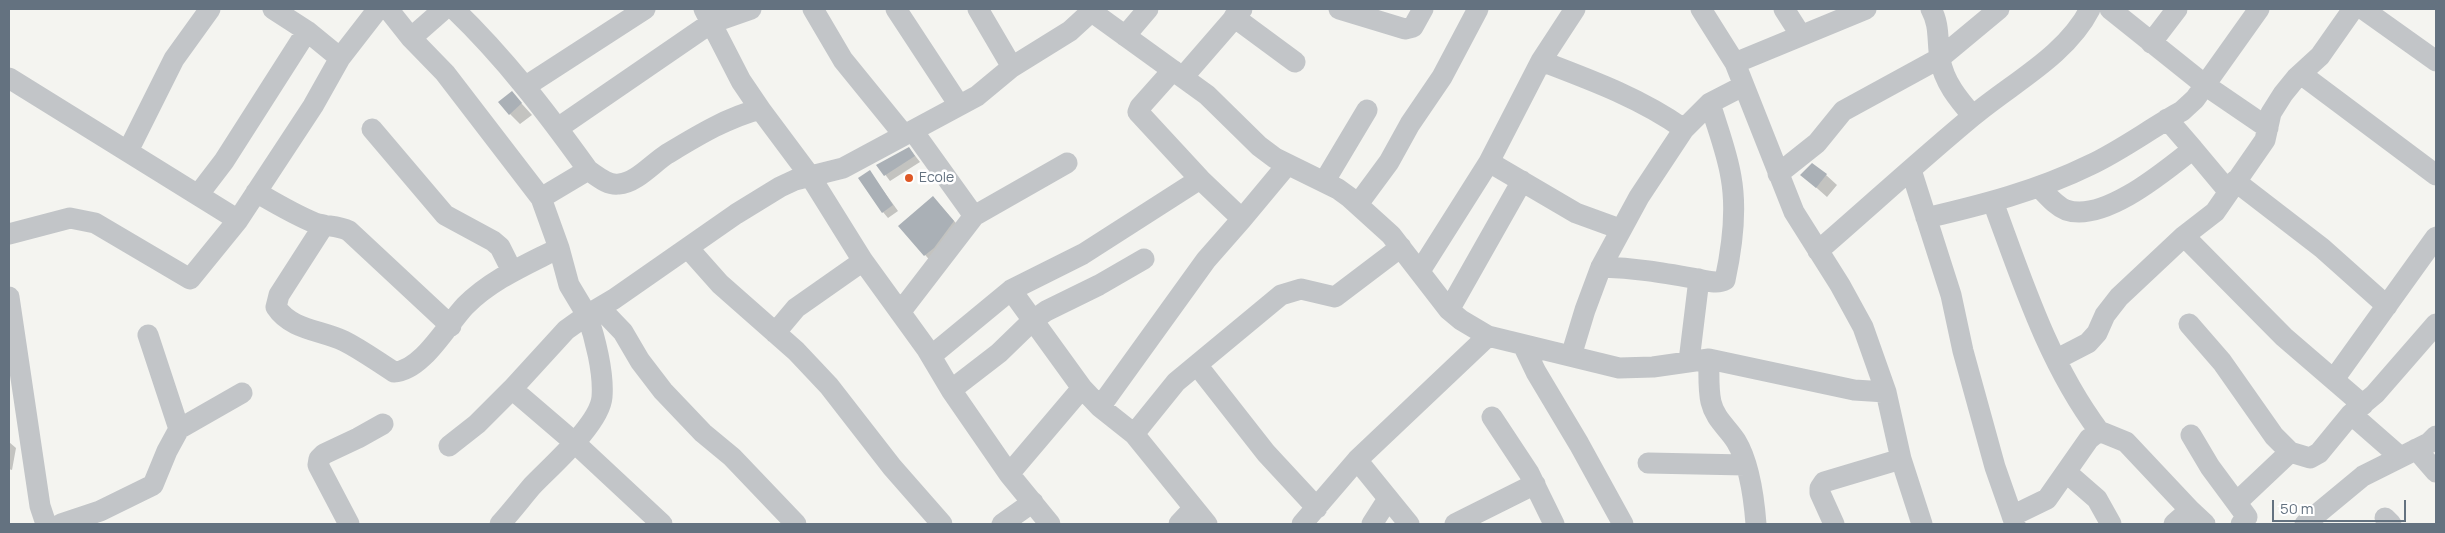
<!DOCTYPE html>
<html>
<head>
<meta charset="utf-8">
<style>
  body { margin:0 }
  #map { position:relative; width:2445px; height:533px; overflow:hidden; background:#f4f4f0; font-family:Manrope,sans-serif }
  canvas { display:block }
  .frame { position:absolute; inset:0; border:10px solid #647280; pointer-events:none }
  .scale { position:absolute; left:2272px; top:500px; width:134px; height:22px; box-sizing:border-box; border:2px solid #647280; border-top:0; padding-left:6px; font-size:15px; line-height:18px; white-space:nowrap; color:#647280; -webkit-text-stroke:4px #fff; paint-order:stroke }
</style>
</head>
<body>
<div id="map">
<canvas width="2445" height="533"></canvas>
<div class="frame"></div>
<div class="scale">50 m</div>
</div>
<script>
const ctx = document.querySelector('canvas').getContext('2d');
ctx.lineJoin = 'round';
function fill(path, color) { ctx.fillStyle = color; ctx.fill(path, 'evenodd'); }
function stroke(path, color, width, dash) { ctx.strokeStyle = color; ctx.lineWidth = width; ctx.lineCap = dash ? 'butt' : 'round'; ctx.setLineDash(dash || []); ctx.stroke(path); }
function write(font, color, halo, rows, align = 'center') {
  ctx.font = font + ' Manrope,sans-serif'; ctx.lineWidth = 5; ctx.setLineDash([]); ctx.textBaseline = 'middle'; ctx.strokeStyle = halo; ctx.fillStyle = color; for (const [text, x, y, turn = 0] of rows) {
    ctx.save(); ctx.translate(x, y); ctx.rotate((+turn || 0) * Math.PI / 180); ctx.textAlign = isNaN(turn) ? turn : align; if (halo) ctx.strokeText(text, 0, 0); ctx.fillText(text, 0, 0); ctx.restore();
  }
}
const shadow = new Path2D(`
  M512,93L532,115L520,124L510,114Z
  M909,148L920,162L890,181L878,165Z
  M870,172L898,211L888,218L883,212Z
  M1802,175H1826L1837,185L1827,197Z
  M941,206L962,230L933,264L900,226Z
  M9,442L16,448L12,470L9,469Z`);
const building = new Path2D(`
  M512,91L522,103L509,115L498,102Z
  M909,147L915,156L884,176L876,165Z
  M1812,163L1827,174L1816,188L1800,175Z
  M870,170L893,205L882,213L858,178Z
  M933,196L954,221L934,248L924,256L898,226Z`);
const minor = new Path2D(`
  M273,9L307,31L340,58
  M388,9L411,38L445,73L541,198L559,248
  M454,9C505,58 547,113 588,170
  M704,9L741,81L760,109L810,176L863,261L926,348L951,390L1009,474L1050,524
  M813,9L843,60L904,135
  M896,9L959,105
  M978,9L1012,67
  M1088,9L1207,95L1259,146L1275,158L1338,189L1349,197L1391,235L1449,310L1461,320L1488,336L1619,368L1653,367L1709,359L1854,390L1886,392
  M1339,9L1405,29L1413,27L1423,9
  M1701,9L1735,63L1794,212L1840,285L1863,327L1886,392L1901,459L1922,524
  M1784,9L1800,34
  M1931,9C1940,25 1937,41 1940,59C1944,82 1958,99 1973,116
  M2110,9L2205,85L2268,128
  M2363,9L2436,61
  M1234,17L1295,62
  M1125,36L1148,9
  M411,38L444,9
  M2151,43L2177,9
  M1541,61C1591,80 1640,98 1684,129
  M1735,63L1866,9
  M2301,74L2436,175
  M1183,77L1242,9
  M9,78L238,220
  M526,86L645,9
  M2167,119L2193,149
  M558,128L711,23L751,9
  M372,129L445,215L493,241L500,247L512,271
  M913,131L974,216L1067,163
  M128,151L174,59L210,9
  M1489,162L1576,213L1620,229
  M1911,170L1951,295L1963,351L1995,467L2015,524
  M1778,174L1817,143L1843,111L1940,58L1999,9
  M2235,181L2322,248L2387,306
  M1324,182L1367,110
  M2040,188C2048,196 2056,206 2066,210C2104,223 2165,171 2193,149L2229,192
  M256,192C275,203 295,215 315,223C327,227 337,225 349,231L451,326
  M198,195L224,161L307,31
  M541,198L588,170C597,176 608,186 619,184C636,183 653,163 667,154C697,136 726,118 760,109
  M1993,202C2022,280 2048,363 2099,431L2089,439L2047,499L2012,516
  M1358,204L1389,162L1410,124L1442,77L1478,9
  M1926,218C1982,205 2037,191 2090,165C2122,150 2151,128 2182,111L2195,99L2259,9
  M1242,219L1287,165
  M324,225L279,295L276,307C291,330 321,330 344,341C362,350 378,362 394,372C422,371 447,325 465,306C492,279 526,265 559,248L569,285L587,315L566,330L512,389L575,443L662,524
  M9,234L70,218L95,223L190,279L238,220L313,106L340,58L378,9
  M2184,236L2284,337L2363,405
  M688,248L720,284L796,351L829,386L892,467L942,524
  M1818,251C1870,206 1920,160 1973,116C2012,83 2066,56 2090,9
  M1601,267C1637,268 1664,273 1698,279C1706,281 1718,284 1725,280C1732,248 1737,210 1731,177C1727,152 1717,127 1710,103
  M1420,271L1489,162L1541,61L1575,9
  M1011,290L1082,388L1100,407L1134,434L1207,524
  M9,297L40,506L46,524
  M600,308L623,332L640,361L663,391L703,433L732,457L796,524
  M1449,310L1522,181
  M901,311L974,216
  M2189,324L2222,362L2274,436L2290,452
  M775,333L796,308L863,261
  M148,335L179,429
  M1523,345L1536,372L1579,444L1623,524
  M931,356L1011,290L1083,254L1200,179
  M1571,356L1585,310L1601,267L1639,197L1684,129L1710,103L1743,86
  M1709,359C1709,373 1708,389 1711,402C1715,419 1727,427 1736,441C1750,464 1754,498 1756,524
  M2057,359L2088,343L2097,333L2105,315L2119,297L2184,236L2215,212L2265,140L2271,113L2283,94L2296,78L2320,56L2353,9
  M1689,361L1699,279
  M1197,365L1266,453L1317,508
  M2334,379L2436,237
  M951,390L999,353L1032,321L1046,311L1099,285L1144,259
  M1100,407L1206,260L1242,219L1200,179L1138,112L1140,107L1173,70
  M2351,414L2399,456
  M1492,417L1529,473L1554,524
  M2099,431L2126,442L2190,510
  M1134,434L1176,382L1281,295L1301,289L1335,297L1401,247
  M2191,435L2210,467L2247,517L2241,524
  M449,446L477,424L512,389
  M2416,449L2436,472
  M1357,460L1409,524
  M1648,463L1745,465
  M2066,472L2097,499L2111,524
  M1009,474L1082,388
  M2237,502L2290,452L2310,458L2319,453L2351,414L2375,394L2436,324
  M2385,518L2391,524
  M61,524L100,511L153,485L167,451L179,429L242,393
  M349,524L318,465L319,459L324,454L358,438L383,424
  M500,524C511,512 521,499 532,486C550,467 600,424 602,397C604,373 595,337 587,315L614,299L736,214L780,187L795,180L843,168L977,96L1012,67L1070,31L1094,9
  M1002,524L1033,502
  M1179,524L1193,509
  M1302,524L1357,460L1488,336
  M1372,524L1388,499
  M1455,524L1535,484
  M1834,524L1820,493V488L1824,482L1901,459
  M2174,524L2190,510L2205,524
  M2305,524L2363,476L2429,443L2436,436`);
const markers = [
  [909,178,5,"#de5826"]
];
const poiNames = [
  ["Ecole",919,178]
];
fill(shadow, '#0003');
fill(building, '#aab0b6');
stroke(minor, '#c2c5c8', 21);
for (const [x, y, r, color] of markers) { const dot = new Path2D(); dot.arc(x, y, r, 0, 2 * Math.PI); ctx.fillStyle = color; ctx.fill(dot); stroke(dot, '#fff', 2); }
write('14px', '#647280', '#fff', poiNames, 'left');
</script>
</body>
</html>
